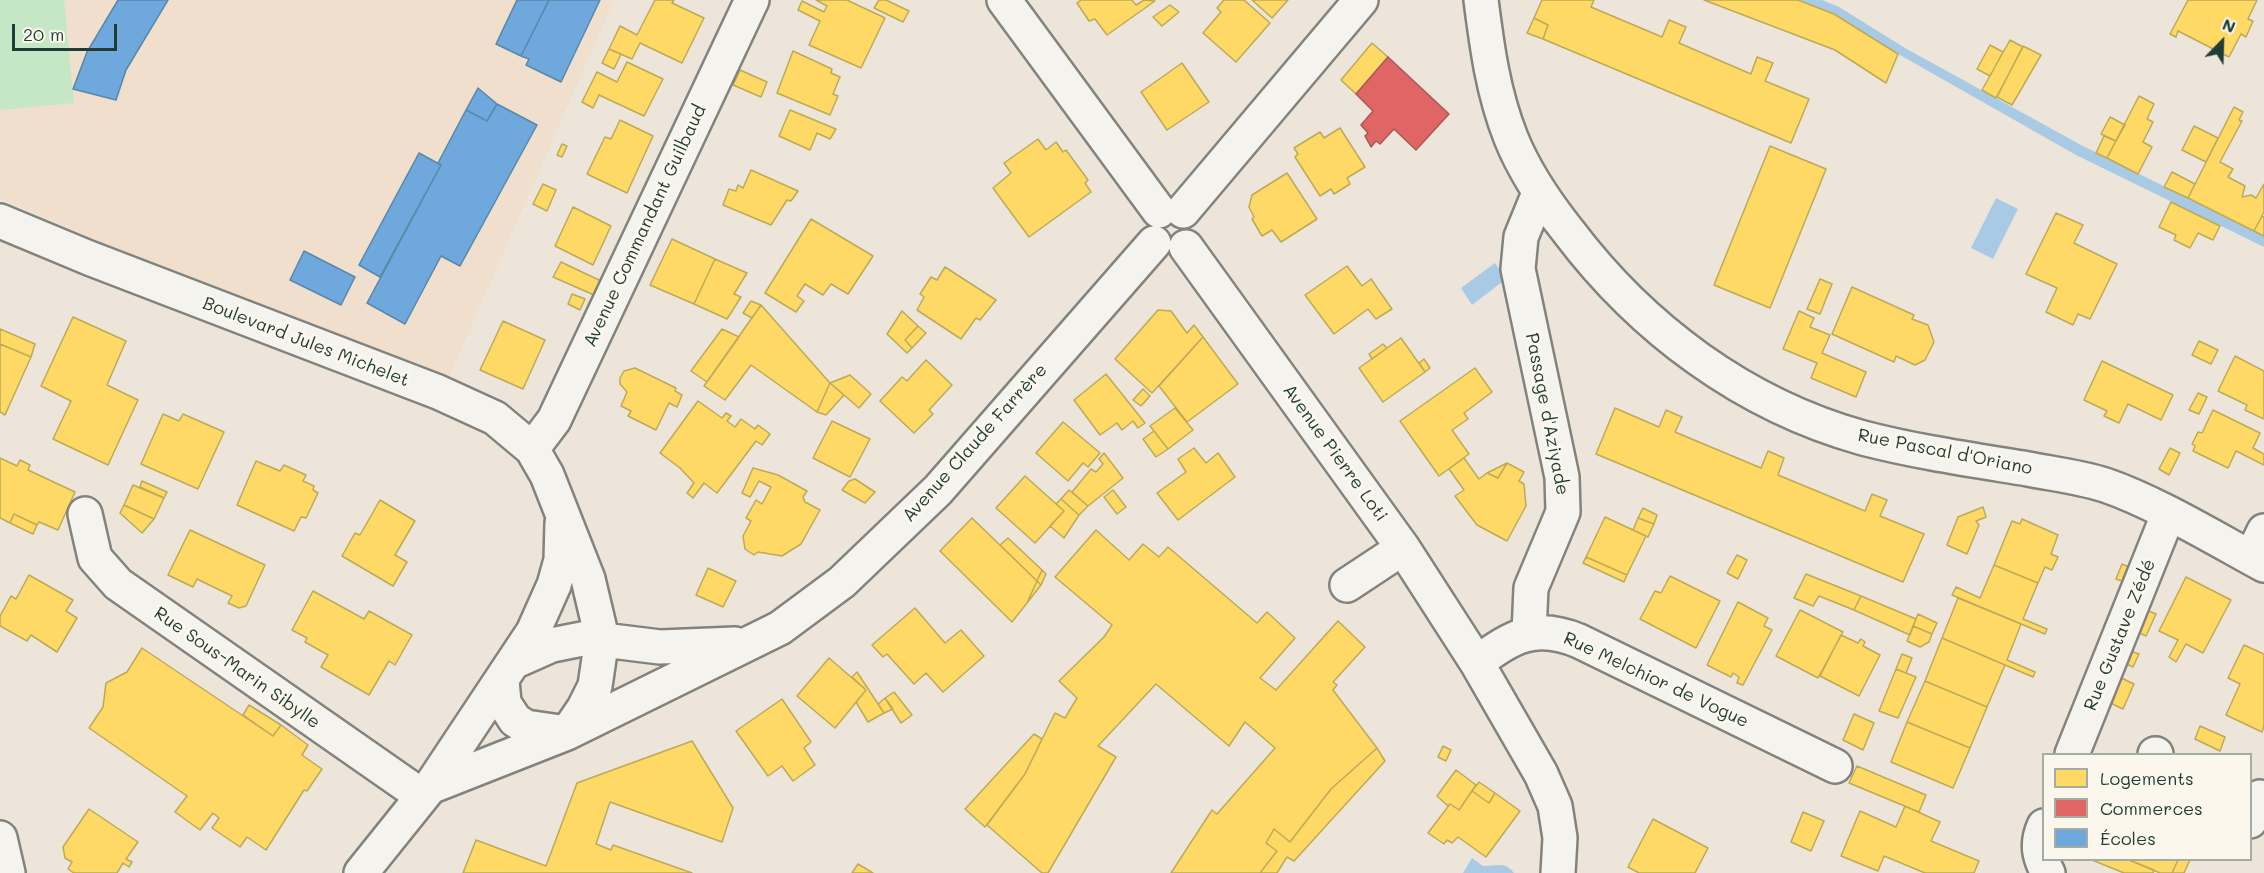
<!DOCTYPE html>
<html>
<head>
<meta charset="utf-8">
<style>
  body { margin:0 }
  #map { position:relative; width:2264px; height:873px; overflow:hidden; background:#ede5da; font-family:Mali,sans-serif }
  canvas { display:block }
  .legend { position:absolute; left:2042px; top:753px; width:210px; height:108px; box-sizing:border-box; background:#fbf7ec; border:2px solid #a3ada2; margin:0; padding:8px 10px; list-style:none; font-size:18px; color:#1f3d34 }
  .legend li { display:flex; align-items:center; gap:12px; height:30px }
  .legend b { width:30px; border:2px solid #a3ada2 }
  .north { position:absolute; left:2192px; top:12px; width:60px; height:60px; -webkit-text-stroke:4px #fbf7ec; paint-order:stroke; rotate:23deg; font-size:16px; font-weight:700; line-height:24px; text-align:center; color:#1f3d34 }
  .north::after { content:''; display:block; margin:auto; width:21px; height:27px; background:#1f3d34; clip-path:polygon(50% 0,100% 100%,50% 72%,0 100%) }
  .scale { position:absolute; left:12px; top:24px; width:105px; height:27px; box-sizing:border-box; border:3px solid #1f3d34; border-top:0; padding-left:8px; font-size:18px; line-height:21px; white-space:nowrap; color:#1f3d34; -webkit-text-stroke:4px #fbf7ec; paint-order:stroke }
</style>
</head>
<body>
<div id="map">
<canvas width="2264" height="873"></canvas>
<ul class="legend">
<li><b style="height:16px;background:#ffd966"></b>Logements</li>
<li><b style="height:16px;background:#e06666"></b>Commerces</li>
<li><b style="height:16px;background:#6fa8dc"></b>Écoles</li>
</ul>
<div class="north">N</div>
<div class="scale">20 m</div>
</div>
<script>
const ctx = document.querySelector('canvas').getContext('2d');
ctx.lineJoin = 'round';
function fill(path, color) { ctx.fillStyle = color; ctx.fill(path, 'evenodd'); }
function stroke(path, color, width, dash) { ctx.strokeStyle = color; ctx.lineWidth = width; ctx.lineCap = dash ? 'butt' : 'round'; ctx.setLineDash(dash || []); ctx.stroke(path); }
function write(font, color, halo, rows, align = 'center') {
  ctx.font = font + ' Mali,sans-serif'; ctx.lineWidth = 6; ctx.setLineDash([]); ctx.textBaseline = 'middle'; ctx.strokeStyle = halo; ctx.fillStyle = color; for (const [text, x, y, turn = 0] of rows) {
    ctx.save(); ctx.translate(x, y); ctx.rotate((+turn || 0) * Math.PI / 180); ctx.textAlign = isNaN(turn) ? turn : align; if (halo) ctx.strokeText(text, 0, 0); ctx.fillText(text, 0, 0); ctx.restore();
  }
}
const built = new Path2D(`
  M0,0H614L449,377L102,243L0,198Z`);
const green = new Path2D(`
  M0,0H64L74,103L0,110Z`);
const water = new Path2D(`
  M1798,0H1822L1839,7L1905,48L2081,145L2264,236V247L2076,155L1893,51L1834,14Z
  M1996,198L2018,209L1993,259L1971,248Z
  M1495,263L1506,279L1472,305L1461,288Z
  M1472,858L1483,866C1496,866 1505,861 1514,873H1463Z`);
const homes = new Path2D(`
  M655,0H674L672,3L704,18L682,63L640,43L632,59L609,49L620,26L637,35Z
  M816,0H847L885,18L861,68L809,45L820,21L798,10L802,1L824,12L827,6Z
  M879,0H886L909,11L903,22L874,8Z
  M1081,0H1132L1136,5L1144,0L1155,1L1107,35L1095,19L1089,21L1077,3Z
  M1224,0H1244L1270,23L1236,62L1203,33L1221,12L1217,8Z
  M1252,0H1288L1272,18Z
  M1542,0H1594L1591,7L1662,37L1669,20L1686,27L1679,43L1751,74L1757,57L1773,63L1765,81L1809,99L1791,143L1543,39L1548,25L1534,18Z
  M1704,0H1798L1834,14L1898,54L1886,83L1835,50Z
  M2188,0H2257L2248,19L2253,21L2246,37L2241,34L2229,57L2178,31L2176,37L2170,34Z
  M1170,5L1179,12L1162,26L1153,17Z
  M1534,18L1548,25L1543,39L1527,33Z
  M2010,40L2023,47L1996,98L1982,90Z
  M1372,43L1388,57L1356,94L1341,80Z
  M1990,45L2003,52L1990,76L1977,69Z
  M2023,46L2041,55L2012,105L1997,97Z
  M609,49L621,54L614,69L602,63Z
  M793,51L832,69L831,73L840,77L833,94L838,96L830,115L777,93Z
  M627,62L663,79L644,116L599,95L593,108L582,102L597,72L617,82Z
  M1182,63L1209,102L1167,130L1141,92Z
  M740,70L767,82L761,97L733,85Z
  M2139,96L2154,104L2147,119L2153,122L2143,142L2152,147L2138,174L2107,158Z
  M2234,107L2243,112L2239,120L2242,121L2220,162L2233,169L2228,177L2245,186L2242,197L2251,195L2256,198L2264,184V212L2254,231L2188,198Z
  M790,110L836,129L830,139L817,133L810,150L779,136Z
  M2110,117L2125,125L2116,141L2101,134Z
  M620,120L653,136L627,193L587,174L605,137L611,139Z
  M2194,126L2218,138L2206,162L2182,150Z
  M1340,128L1365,167L1347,178L1350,184L1334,194L1331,189L1320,196L1295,157L1298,154L1294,148L1320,132L1324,138Z
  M2104,136L2116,141L2107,158L2096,153Z
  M1038,139L1046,150L1056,142L1063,152L1066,150L1088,180L1085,183L1091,192L1029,237L993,188L1011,173L1004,163Z
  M562,144L567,146L562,157L557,155Z
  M1770,146L1826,169L1770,308L1714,285Z
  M751,170L798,191L791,201L787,200L771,225L723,205L729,189L736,191L738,185L743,188Z
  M2172,172L2195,184L2188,198L2164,187Z
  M1287,173L1317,219L1281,242L1272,230L1262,236L1252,219L1254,217L1249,207L1252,195Z
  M543,184L556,190L547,211L533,204Z
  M2171,202L2220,226L2213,240L2198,233L2190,248L2174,240L2176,235L2159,227Z
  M573,207L611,226L593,265L555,246Z
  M2056,213L2083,225L2074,243L2117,264L2090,319L2078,314L2073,325L2046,312L2057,288L2026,274Z
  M2262,216L2264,217V236L2254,231Z
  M811,219L873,256L848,294L831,284L823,295L805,284L797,296L804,301L796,312L765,293Z
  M672,239L715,259L694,304L650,285Z
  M715,259L747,273L734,294L741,297L727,319L694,304Z
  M561,262L601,281L594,295L553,277Z
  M1347,266L1362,286L1371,279L1392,309L1376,319L1368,309L1334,334L1305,295Z
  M945,267L996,300L980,320L976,318L961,339L917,310L924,297L920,294L931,277L937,280Z
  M1820,279L1832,284L1820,314L1807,309Z
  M1852,287L1914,315L1912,319L1928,325L1934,342L1925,360L1915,365L1896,356L1894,362L1832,334Z
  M572,294L585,299L580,310L568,304Z
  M751,301L761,305L752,318L743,313Z
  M761,305L830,383L817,412L751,365L725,400L704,386Z
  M1158,310L1171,311L1187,333L1194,325L1203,337L1152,393L1115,359Z
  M902,311L918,326L905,340L912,348L907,353L887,334Z
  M1799,311L1814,318L1810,327L1830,335L1822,353L1866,372L1856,397L1811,378L1817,363L1783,349Z
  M73,317L126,341L107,385L138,400L108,465L53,439L71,401L41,386Z
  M503,321L545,340L523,389L480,370Z
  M918,326L926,333L912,348L905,340Z
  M0,329L35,344L31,357L0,344Z
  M722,329L739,337L707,382L691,371Z
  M1203,337L1238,384L1187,422L1159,386Z
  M1401,338L1425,372L1383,402L1359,368Z
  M2199,341L2218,350L2211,364L2192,355Z
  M0,344L31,357L5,415L0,412Z
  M1383,344L1387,348L1372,359L1369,354Z
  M2235,356L2264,371V419L2245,410L2247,405L2218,391Z
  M1424,359L1430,368L1425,372L1419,363Z
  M926,360L952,385L929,410L933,414L914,433L880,401L902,377L907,381Z
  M2102,361L2173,395L2161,420L2128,404L2119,423L2104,416L2107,411L2084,400Z
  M635,368L676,388L675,391L682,395L677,407L669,403L656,430L628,416L631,411L621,406L627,392L620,384V378L624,371Z
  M1475,368L1492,392L1464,413L1468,419L1452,430L1469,454L1439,476L1400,421Z
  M1106,374L1145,423L1138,428L1133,421L1122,430L1117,423L1100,435L1074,400Z
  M850,375L871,394L859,408L830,383Z
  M830,383L844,395L826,415L817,412Z
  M1143,389L1150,396L1141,406L1133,400Z
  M2198,393L2207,397L2199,414L2189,410Z
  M698,401L722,418L726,413L731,416L727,421L735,427L741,419L755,429L758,425L770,434L762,445L756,441L717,493L704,483L693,498L687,493L694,483L680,468L660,453Z
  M1175,408L1193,430L1168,449L1150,426Z
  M1615,408L1659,427L1666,410L1682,417L1675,432L1761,468L1768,451L1784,458L1778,475L1865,511L1872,494L1887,500L1880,516L1924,534L1903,582L1596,454Z
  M2213,410L2260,433L2253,448L2264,454V465L2236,451L2228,468L2193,451L2195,446L2192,444L2198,432L2202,433Z
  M163,414L179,421L183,414L224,432L198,489L141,464Z
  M832,421L870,439L850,477L813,458Z
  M1063,422L1100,453L1088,467L1083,463L1068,481L1036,453Z
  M1154,431L1168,449L1156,457L1143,439Z
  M1194,448L1206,463L1218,453L1235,477L1178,520L1157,493L1186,472L1178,459Z
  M2170,448L2180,453L2169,475L2159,469Z
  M1104,453L1123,478L1088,506L1072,492L1091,469L1096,472L1103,464L1099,459Z
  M0,458L17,466L20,460L30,465L28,470L75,492L58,530L39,522L37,525L14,514L10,523L0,518Z
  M1464,458L1479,479L1487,473L1498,478L1507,463L1524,472L1519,481L1524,484L1526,506L1507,541L1477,525L1455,496L1464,490L1449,469Z
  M256,461L280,471L284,465L306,475L303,481L314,486L313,490L318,493L306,518L301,517L294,531L237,505Z
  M1507,463L1498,478L1487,473Z
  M753,468L778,475L807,491L803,497L805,502L820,510L801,544L782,556L758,552L754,555L745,549L743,536L751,521L746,518L756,500L762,504L771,487L759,481L750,497L742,493Z
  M1025,476L1064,511L1035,543L996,508Z
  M855,479L875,492L865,503L842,490L849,481Z
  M142,481L167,492L164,498L140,487Z
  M133,485L164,498L154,519L124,505Z
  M1069,490L1088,506L1079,515L1061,499Z
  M1113,490L1126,507L1117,514L1104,497Z
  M1061,499L1079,515L1064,538L1050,526L1064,511L1056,504Z
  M380,500L415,521L395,555L407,562L393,586L342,556L355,533L360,535Z
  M124,505L154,519L142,533L120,513Z
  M1983,507L1986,517L1976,521L1979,525L1967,554L1947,545L1958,517Z
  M1643,508L1657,515L1654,524L1638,518Z
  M14,514L37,525L33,534L10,523Z
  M1605,517L1646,536L1627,575L1586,557Z
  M972,518L1037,581L1027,603L1012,622L940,551Z
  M1638,518L1654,524L1648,537L1633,530Z
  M2022,519L2058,535L2051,554L2058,557L2052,570L2045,567L2038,583L1994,565L2012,521L2020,524Z
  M190,530L265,565L246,606L239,608L228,603L232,596L197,579L193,587L168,575Z
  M1096,530L1129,560L1143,544L1159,557L1168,547L1257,623L1267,612L1295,638L1260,678L1276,690L1338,621L1365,647L1333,682L1337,685L1333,690L1377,748L1331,789L1290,842L1274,829L1266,843L1277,851L1260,873H1171L1212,810L1217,814L1275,748L1245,722L1229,746L1156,684L1098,746L1116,757L1048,873H1042L987,825L1025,774L1055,713L1065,718L1077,698L1059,681L1104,637L1112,625L1055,577Z
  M1008,538L1042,570L1037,581L1000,545Z
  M1737,555L1747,560L1738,579L1727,573Z
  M1586,557L1627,575L1624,582L1583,563Z
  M2122,564L2131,568L2125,582L2116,579Z
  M1994,565L2038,583L2023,619L2047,629L2045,634L1952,595L1956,587L1980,598Z
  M708,568L736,581L723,607L696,595Z
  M1042,570L1046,574L1041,585L1037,581Z
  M1806,574L1861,596L1854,610L1819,596L1813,606L1794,598Z
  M29,575L73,600L66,611L77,618L57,652L31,635L27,641L0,626V616L11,596L16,599Z
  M1670,576L1720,601L1696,648L1640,619L1655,591L1661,593Z
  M2186,577L2231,600L2203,653L2186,644L2176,662L2169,657L2178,640L2159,631Z
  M1037,581L1041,585L1027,603Z
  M313,591L364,619L369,611L412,635L395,665L389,661L369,695L321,667L328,655L305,642L307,638L292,630Z
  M1861,596L1916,619L1910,635L1854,610Z
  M1958,598L2021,624L2007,660L2035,672L2033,677L1942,638Z
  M1738,602L1768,618L1764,626L1772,630L1743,685L1737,683L1739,677L1733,673L1731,677L1707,665Z
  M915,608L945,643L961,630L984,656L943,692L926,673L914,684L887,654L883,657L872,645Z
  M2144,609L2156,614L2146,636L2135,631Z
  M1800,610L1843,632L1818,678L1776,656Z
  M1918,614L1937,623L1932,634L1913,626Z
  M1913,626L1932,634L1929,642L1920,647L1907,641Z
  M1841,635L1858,643L1861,639L1865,642L1863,646L1880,655L1859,696L1820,676Z
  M1942,638L2005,665L1987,707L1925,681Z
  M2244,645L2264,654V726L2262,732L2226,715L2240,684L2228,678Z
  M142,648L273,736L281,725L308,745L302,755L322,769L307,791L304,790L266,850L247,837L240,847L212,828L219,818L213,813L200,830L175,812L187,796L89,728L103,707L106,683L127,672Z
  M2127,650L2139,654L2133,667L2122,662Z
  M1902,654L1912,658L1906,673L1896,669Z
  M829,658L866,690L835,728L797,696Z
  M1896,669L1916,677L1898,718L1879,711Z
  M857,672L884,713L868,722L856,702L866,690L852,677Z
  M2117,676L2134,684L2123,709L2106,701Z
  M1925,681L1987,707L1970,748L1907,722Z
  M894,692L912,715L901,723L885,698Z
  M885,698L893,709L884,713L878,704Z
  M782,699L811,742L804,748L815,765L793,781L782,766L768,776L736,731Z
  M249,705L281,725L273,736L243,715Z
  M1854,714L1874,723L1863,750L1843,740Z
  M1907,722L1970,748L1953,788L1891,762Z
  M2200,726L2225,737L2220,751L2195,739Z
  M1034,734L1042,739L1025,774L985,827L965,809Z
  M692,741L733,808L722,842L610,802L596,844L611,850L613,845L692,873H463L476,840L546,866L577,783Z
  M1443,746L1451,750L1446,761L1438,757Z
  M1377,748L1385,761L1294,861L1287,857L1277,873H1260L1277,851L1266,843L1274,829L1290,842L1331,789Z
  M1857,766L1926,795L1919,812L1849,783Z
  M1456,770L1476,785L1459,810L1450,804L1448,806L1437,796Z
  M1479,782L1495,793L1489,803L1472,791Z
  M1472,791L1489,803L1495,793L1520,811L1486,857L1458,837L1452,843L1447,840L1444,844L1428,833L1450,804L1459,810Z
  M1905,806L1940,822L1931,841L1979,861L1974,873H1925L1884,856L1878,871L1841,856L1860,811L1896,827Z
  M89,809L138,842L126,859L132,862L129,867L123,863L117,873H74L68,869L72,862L65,858L63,847Z
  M1803,812L1824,821L1811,851L1791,842Z
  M1653,819L1708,848L1695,873H1639L1628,867Z
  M2092,860H2129L2154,870L2153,873H2124Z
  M2129,860H2178L2172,873H2160Z
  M2178,860H2190L2184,873H2172Z
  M858,864L873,873H852Z`);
const shops = new Path2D(`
  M1388,57L1449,114L1416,150L1394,129L1380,144L1376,141L1371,147L1365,136L1368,133L1361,125L1373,111L1356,94Z`);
const schools = new Path2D(`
  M118,0H168L126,70L116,100L73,89L87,52Z
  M517,0H549L521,56L496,44Z
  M549,0H600L561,82L526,65L529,59L521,56Z
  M478,88L497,104L487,121L466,110Z
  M497,104L537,125L460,266L441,256L405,324L367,303L441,165L438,163L466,110L487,121Z
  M419,153L441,165L380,277L359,265Z
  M304,251L355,277L341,305L290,280Z`);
const minor = new Path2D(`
  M1004,0L1159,211
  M1481,0C1487,47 1493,93 1511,138C1525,173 1545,202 1568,231C1642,329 1744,405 1863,438C1917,452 1973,460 2028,469C2054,474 2080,477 2105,485C2155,502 2216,539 2264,565
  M1183,211L1361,0
  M0,221L89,258L438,392L495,418L532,449L547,475L588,579L602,638L595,686L584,708L567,733L430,787
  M1186,247L1403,548L1477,663L1541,774L1555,806L1560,838L1558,873
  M532,449L554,420L752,0
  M85,514L95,558L118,584L422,796
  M2251,558L2264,531
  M1347,585L1403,548
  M1529,633L1531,588L1563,512L1562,477L1518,269L1521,237L1539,193
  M516,661L552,645L587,638L660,647L735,644
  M1477,663C1511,636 1536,623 1579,641L1835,766
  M502,680L504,703L515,720L526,727L567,733L780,628L842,582L938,490L1154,243
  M2072,754L2168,515
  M2155,754H2156
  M2250,821L2260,797
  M2044,826C2036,844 2039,857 2048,873
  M0,838L8,873
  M361,873L430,787L533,632L554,585L561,560L562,523`);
const streetNames = [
  ["Avenue Commandant Guilbaud",645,226,-65],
  ["Boulevard Jules Michelet",306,342,21],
  ["Passage d'Aziyade",1547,414,79],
  ["Avenue Claude Farrère",975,443,-48],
  ["Rue Pascal d'Oriano",1945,452,11],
  ["Avenue Pierre Loti",1335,453,54],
  ["Rue Gustave Zédé",2120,635,-68],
  ["Rue Sous-Marin Sibylle",237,668,35],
  ["Rue Melchior de Vogue",1656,680,25]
];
fill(built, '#efdfcc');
fill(green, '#c5e7c5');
fill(water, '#a8cae4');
fill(homes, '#ffd966');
stroke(homes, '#bcaa57', 1.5);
fill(shops, '#e06666');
stroke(shops, '#a65a57', 1.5);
fill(schools, '#6fa8dc');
stroke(schools, '#5788aa', 1.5);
stroke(minor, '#81837c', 38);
stroke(minor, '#f5f3ee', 33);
write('18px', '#1f3d34', '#fbf7ec', streetNames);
</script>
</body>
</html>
